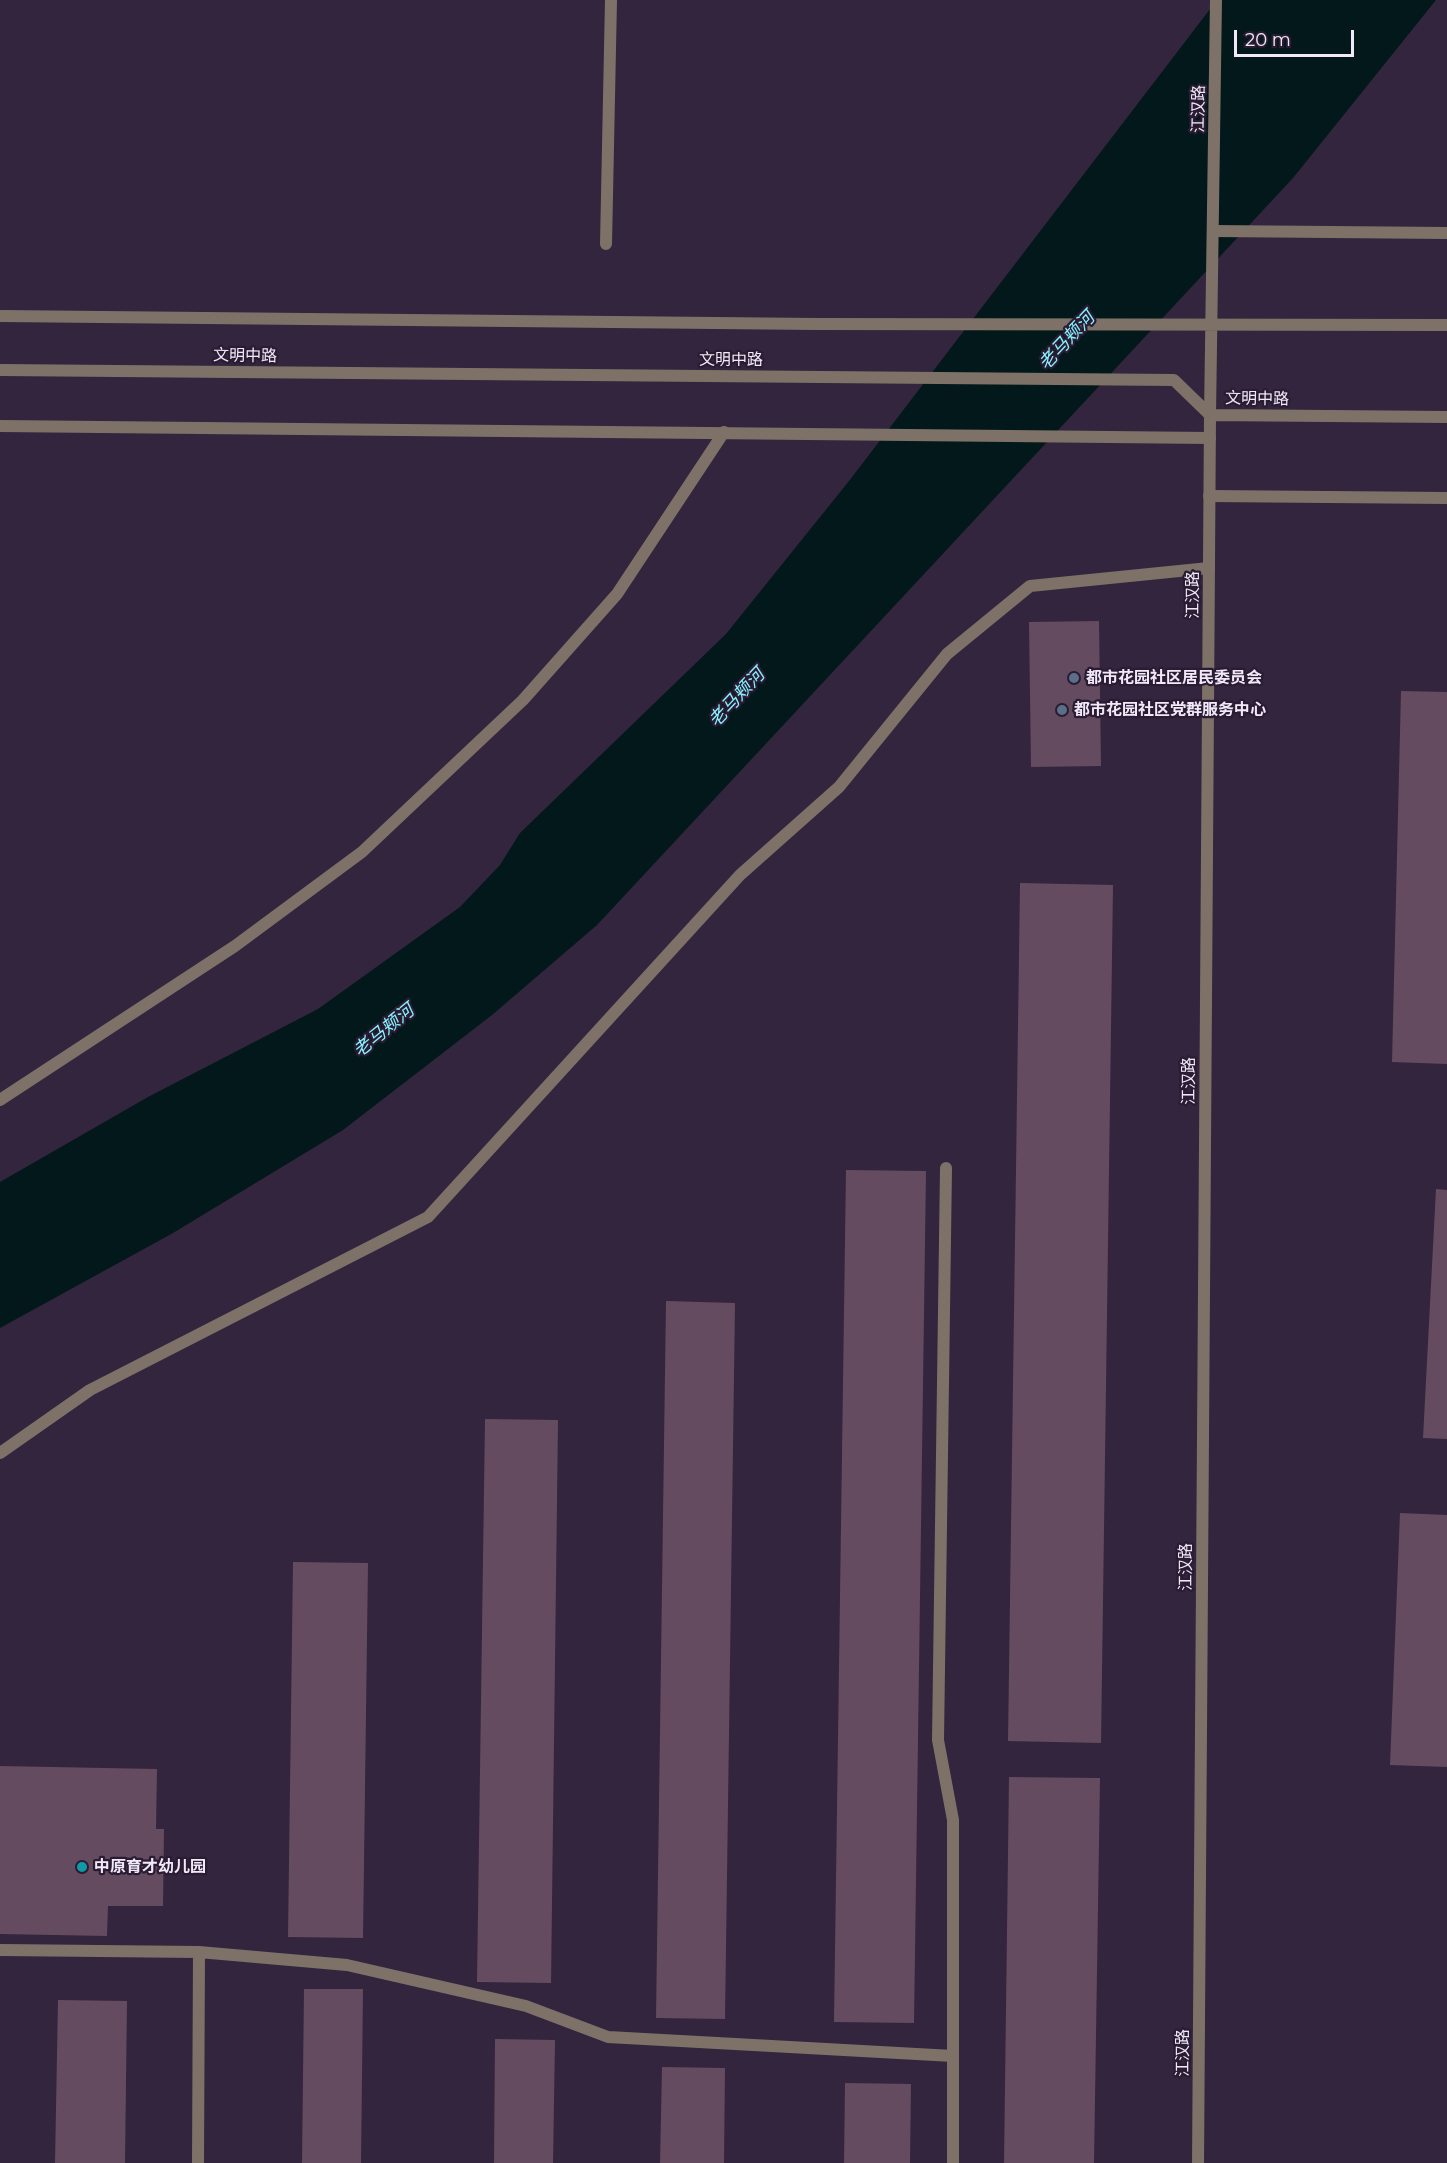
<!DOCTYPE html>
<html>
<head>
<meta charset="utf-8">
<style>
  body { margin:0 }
  #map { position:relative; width:1447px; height:2163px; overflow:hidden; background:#33253e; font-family:Montserrat,sans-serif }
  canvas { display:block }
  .scale { position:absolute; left:1234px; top:30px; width:120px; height:27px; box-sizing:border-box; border:3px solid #f1e9f9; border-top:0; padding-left:8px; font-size:18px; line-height:21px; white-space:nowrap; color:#f1e9f9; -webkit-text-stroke:4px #291c33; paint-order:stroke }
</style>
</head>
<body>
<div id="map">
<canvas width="1447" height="2163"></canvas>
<div class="scale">20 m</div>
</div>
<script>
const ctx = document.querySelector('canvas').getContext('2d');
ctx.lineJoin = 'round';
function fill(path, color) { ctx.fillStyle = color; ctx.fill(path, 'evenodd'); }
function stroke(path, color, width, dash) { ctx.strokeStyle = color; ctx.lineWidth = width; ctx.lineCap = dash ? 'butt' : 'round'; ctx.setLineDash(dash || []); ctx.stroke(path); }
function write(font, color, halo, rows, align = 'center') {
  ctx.font = font + ' Montserrat,"Noto Sans SC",sans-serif'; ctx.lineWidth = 4.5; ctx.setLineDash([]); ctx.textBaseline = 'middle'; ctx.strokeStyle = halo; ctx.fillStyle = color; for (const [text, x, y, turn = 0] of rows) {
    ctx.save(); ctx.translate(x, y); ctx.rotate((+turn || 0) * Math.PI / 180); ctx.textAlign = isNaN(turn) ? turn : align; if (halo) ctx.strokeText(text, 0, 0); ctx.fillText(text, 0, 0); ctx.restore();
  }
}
const water = new Path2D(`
  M1217,0H1436L1293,178L597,925L492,1015L343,1130L173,1233L0,1328V1182L148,1097L318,1009L460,907L500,865L520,833L726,634L849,481Z`);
const building = new Path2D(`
  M1099,621L1101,766L1031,767L1029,622Z
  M1401,691L1447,692V1064L1392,1062Z
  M1020,883L1113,885L1101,1743L1008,1741Z
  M846,1170L926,1171L914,2023L834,2022Z
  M1436,1189L1447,1190V1439L1423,1438Z
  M666,1301L735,1303L725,2019L656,2018Z
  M485,1419L558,1420L551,1983L477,1982Z
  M1400,1513L1447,1515V1767L1390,1765Z
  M293,1562L368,1563L363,1938L288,1937Z
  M0,1766L157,1769L156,1829H164L163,1906H108L107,1936L0,1934Z
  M1009,1777L1100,1778L1094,2163H1004Z
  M304,1989H363L361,2163H302Z
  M58,2000L127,2001L125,2163H55Z
  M495,2039L555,2040L553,2163H494Z
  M662,2067L725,2068L724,2163H660Z
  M845,2083L911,2084L910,2163H844Z`);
const service = new Path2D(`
  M1213,231L1447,233
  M606,244L611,0
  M0,426L1210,438
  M1209,496L1447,498
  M0,1950L199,1952L347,1965L526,2006L608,2037L953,2056
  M198,2163L199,1952`);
const minor = new Path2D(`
  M0,1100L235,946L362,852L523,700L617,594L724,432
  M946,1168L938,1740L953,1820V2163
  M0,1453L90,1390L428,1217L740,875L839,787L947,654L1030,586L1209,568`);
const tertiary = new Path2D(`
  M0,316L817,324L1447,325
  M0,370L1174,380L1210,415L1447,417
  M1198,2163L1210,415L1216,0`);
const markers = [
  [1074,678,6,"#5c6f8a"],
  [1062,710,6,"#5c6f8a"],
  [82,1867,6,"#0f9aa8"]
];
const streetNames = [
  ["江汉路",1199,109,-89],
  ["文明中路",245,356,1],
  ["文明中路",731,360],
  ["文明中路",1257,399,1],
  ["江汉路",1193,595,-90],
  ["江汉路",1189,1081,-90],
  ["江汉路",1186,1567,-90],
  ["江汉路",1183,2053,-90]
];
const poiNames = [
  ["都市花园社区居民委员会",1086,678],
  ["都市花园社区党群服务中心",1074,710],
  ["中原育才幼儿园",94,1867]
];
const waterNames = [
  ["老马颊河",1067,341,-47],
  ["老马颊河",737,698,-47],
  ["老马颊河",384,1031,-39]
];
fill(water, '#03181a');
fill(building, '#654b5f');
stroke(service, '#7e7268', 12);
stroke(minor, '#7e7268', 12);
stroke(tertiary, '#7e7268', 12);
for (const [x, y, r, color] of markers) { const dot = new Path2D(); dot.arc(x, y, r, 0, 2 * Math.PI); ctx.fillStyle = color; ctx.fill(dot); stroke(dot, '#291c33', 2); }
write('16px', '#f1e9f9', '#291c33', streetNames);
write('bold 16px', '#f1e9f9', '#291c33', poiNames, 'left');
write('italic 18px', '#87f3ff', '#291c33', waterNames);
</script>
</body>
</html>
